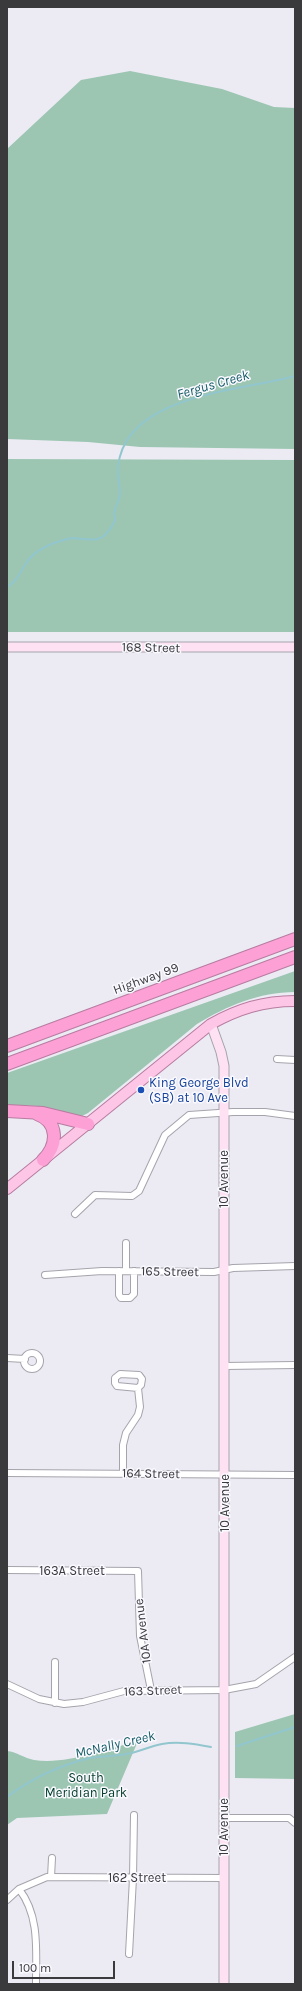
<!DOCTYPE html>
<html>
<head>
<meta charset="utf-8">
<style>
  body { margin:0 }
  #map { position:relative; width:302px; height:1991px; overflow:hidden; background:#ecebf4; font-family:Karla,sans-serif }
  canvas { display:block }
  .frame { position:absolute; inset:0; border:8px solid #3a3a3d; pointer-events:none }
  .scale { position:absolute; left:12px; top:1961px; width:103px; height:18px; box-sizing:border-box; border:2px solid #3a3a3d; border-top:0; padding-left:5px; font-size:12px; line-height:14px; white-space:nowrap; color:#3a3a3d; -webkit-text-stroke:3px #faf9ff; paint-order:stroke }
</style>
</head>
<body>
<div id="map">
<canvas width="302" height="1991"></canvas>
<div class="frame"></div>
<div class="scale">100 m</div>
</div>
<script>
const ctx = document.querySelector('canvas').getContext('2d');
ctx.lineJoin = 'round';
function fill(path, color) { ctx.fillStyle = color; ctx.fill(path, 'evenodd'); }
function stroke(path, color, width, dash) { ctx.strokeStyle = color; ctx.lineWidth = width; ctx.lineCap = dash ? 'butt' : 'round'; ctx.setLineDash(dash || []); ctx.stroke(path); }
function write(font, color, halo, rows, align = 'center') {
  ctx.font = font + ' Karla,sans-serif'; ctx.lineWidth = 3; ctx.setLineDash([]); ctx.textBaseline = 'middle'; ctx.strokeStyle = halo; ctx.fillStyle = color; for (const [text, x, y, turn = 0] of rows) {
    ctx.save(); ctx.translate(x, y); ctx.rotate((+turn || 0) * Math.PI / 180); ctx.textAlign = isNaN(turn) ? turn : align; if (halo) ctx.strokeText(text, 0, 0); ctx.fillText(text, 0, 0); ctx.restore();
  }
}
const green = new Path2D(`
  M130,71L222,89L274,107L295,108V449L140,447L88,442L7,439V149L81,80Z
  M7,459L295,460V632H7Z
  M295,971V992C259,992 227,1006 197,1024L88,1113L82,1116L39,1106L7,1105V1073Z
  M295,1714V1779L235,1778V1732Z
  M138,1741L107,1814L17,1818L7,1825V1751C17,1752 24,1758 34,1760C66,1765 106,1749 138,1741Z`);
const stream = new Path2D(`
  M7,587C20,579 20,570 29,559C35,552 46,546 54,543C60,541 66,539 72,538C82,538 97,543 105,535C108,532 114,524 115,520C115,517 114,517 114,514C115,507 119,501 120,494C120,485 117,476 118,467C125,394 242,391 295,376
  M237,1746L295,1727
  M7,1797C31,1779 60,1765 90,1758C102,1756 114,1756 127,1754C139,1752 150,1746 162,1744C178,1741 195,1744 211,1747`);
const street = new Path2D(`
  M277,1059L295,1060
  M75,1214L95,1195L132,1196L139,1191L165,1135L189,1115L233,1112H265L295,1116
  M119,1271V1295L121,1298H130L134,1294V1271
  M126,1271V1243
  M45,1275L102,1271L214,1272L233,1268L295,1266
  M24 1361a8 8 0 1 1 16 0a8 8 0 1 1-16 0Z
  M7,1358L25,1359
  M225,1366L295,1365
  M120,1374L139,1375L142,1379L141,1385L138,1388L117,1386L115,1383V1378Z
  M7,1473L295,1475
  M123,1474V1445L126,1433L138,1415L140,1407L138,1388
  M7,1570L138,1571L140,1636L151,1690
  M7,1684L39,1699L64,1704L83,1702L124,1691L224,1690L256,1684L295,1657
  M55,1703V1662
  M224,1818H289L295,1823
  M51,1877L52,1858
  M19,1889C40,1916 36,1951 36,1984
  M7,1900L19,1889L47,1877L224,1878
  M129,1954L133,1878L134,1815`);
const secondary = new Path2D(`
  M7,647H295
  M211,1024L221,1052L224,1066V1984`);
const primary = new Path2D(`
  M7,1189L211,1024C238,1009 263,1001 295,1001`);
const highway = new Path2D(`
  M7,1046L295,939
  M7,1064L295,957
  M7,1111L43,1113L88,1124
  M37,1114C59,1122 58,1145 43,1160`);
const markers = [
  [141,1090,4,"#1a4fb4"]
];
const streetNames = [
  ["168 Street",151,648,1],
  ["Highway 99",146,979,-20],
  ["10 Avenue",224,1179,-90],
  ["165 Street",170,1272,1],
  ["164 Street",151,1474,1],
  ["10 Avenue",225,1503,-90],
  ["163A Street",72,1571],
  ["10A Avenue",143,1631,-97],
  ["163 Street",153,1691,-2],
  ["10 Avenue",224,1827,-90],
  ["162 Street",137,1878]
];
const transitNames = [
  ["King George Blvd",149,1083],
  ["(SB) at 10 Ave",149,1098]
];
const parkNames = [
  ["South",86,1778],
  ["Meridian Park",86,1793]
];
const waterNames = [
  ["Fergus Creek",213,385,-16],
  ["McNally Creek",115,1745,-13]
];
fill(green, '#9cc6b2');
stroke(stream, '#92c6ce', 2);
stroke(street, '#a5a4ac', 8);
stroke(secondary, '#a5a4ac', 11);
stroke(primary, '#b87ca0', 12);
stroke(highway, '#b87ca0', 14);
stroke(street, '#fff', 6);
stroke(secondary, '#fee2f3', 9);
stroke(primary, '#fdc6e6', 10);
stroke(highway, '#fca0d6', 12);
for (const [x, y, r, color] of markers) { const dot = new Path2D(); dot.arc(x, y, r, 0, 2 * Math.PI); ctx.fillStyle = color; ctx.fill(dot); stroke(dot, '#faf9ff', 1.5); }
write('13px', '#3a3a3d', '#faf9ff', streetNames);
write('13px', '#164399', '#faf9ff', transitNames, 'left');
write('13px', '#003c27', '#faf9ff', parkNames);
write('italic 14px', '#135b65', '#faf9ff', waterNames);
</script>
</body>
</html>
